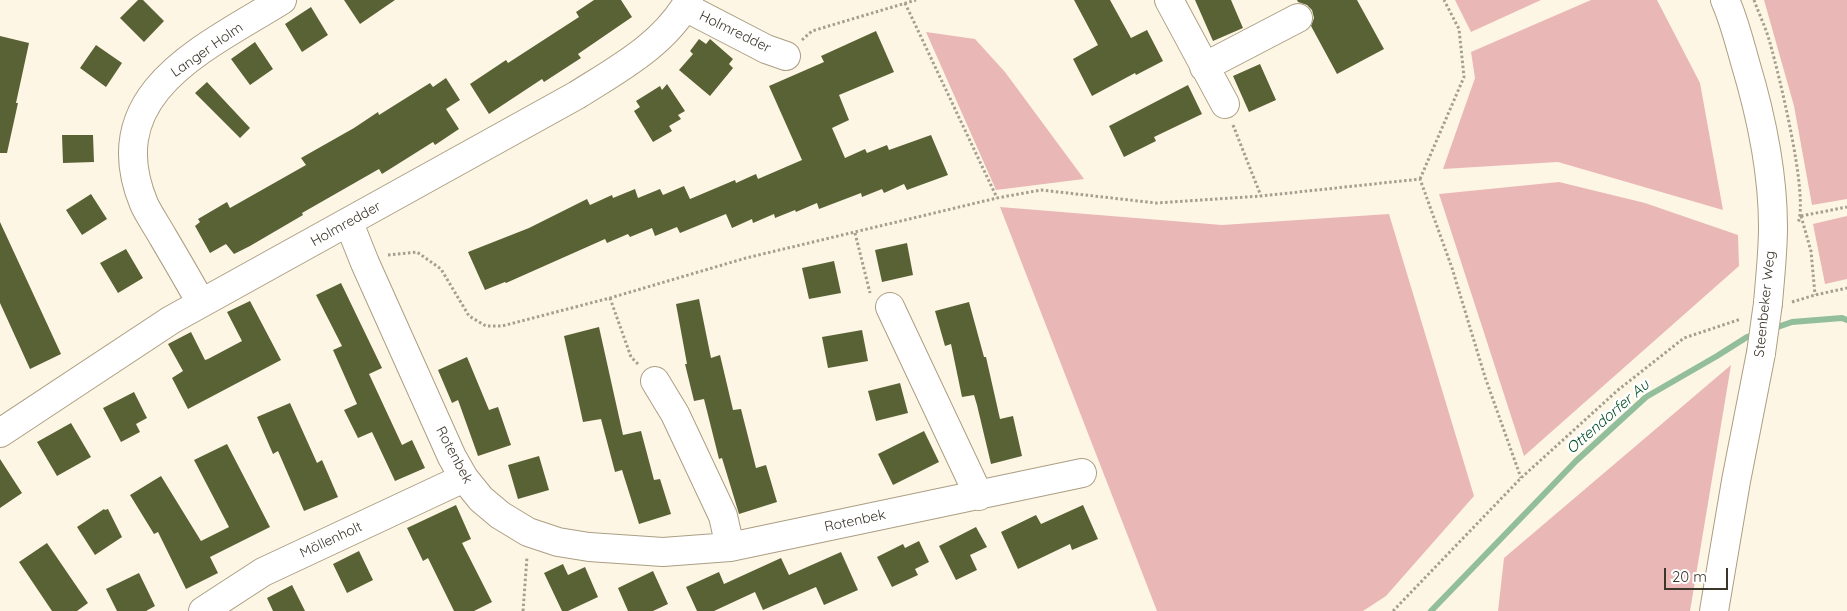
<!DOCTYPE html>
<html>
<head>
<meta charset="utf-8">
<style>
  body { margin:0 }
  #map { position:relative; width:1847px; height:611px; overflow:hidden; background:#fef6e5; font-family:Quicksand,sans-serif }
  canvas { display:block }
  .scale { position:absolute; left:1664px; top:568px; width:64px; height:22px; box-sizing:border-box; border:2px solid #3b352a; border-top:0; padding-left:6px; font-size:15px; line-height:18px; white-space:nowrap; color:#3b352a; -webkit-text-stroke:4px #fff; paint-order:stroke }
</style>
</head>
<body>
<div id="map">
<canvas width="1847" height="611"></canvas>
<div class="scale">20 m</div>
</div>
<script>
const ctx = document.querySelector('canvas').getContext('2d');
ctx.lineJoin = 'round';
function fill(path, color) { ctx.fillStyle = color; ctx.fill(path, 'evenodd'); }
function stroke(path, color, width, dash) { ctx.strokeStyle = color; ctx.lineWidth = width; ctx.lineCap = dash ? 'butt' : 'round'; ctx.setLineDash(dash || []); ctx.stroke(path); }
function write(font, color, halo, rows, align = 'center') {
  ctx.font = font + ' Quicksand,sans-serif'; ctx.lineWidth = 5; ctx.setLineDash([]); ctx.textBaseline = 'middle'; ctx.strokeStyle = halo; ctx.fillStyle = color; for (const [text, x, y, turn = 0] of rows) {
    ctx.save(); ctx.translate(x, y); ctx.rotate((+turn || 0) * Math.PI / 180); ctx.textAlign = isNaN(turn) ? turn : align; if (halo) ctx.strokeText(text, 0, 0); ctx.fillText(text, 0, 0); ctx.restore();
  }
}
const green = new Path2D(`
  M1455,0H1541L1471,32Z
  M1591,0H1657L1700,83L1723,210L1558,162L1443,169L1475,78L1471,52Z
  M1764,0H1847V199L1812,205L1794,106Z
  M926,32L975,39L1005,72L1084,179L996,190Z
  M1559,182L1645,203L1738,235L1739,266L1524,456L1439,194Z
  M1000,207L1222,225L1389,214L1474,496L1386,596L1363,611H1157Z
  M1847,216V279L1825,284L1813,224Z
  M1731,365L1690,611H1498L1504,558Z`);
const stream = new Path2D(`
  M1772,329L1792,322L1842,318L1847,320
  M1431,611L1576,461L1646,397L1717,356L1747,337L1756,334`);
const building = new Path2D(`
  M138,0H143L164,21L144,42L120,18Z
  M344,0H395L360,24Z
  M594,0H621L632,17L578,54L581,58L544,82L542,79L489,114L470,84L506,60L508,63L579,17L576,12Z
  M1074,0H1110L1131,38L1147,30L1163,61L1136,75L1135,73L1092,96L1073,59L1098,45Z
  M1195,0H1231L1243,28L1213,41Z
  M1297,0H1357L1384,49L1337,74L1311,26L1314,18L1312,10L1307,5L1298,2Z
  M311,7L328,35L302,52L285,24Z
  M876,31L894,72L839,95L849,120L832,128L845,158L865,149L867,153L887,145L889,150L931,135L948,175L907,190L904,184L884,193L882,189L862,197L861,193L819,209L817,203L796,212L795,210L775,218L774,214L753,223L752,219L732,228L726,214L680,233L677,227L655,236L652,228L630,237L628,234L607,243L605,239L506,283L505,282L485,290L468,252L529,228L587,199L590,205L612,195L613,198L635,189L638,198L660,189L663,195L684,186L690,199L735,180L736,183L756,174L758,179L802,160L769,86L824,62L821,56Z
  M0,36L29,43L16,103H18L7,153H0Z
  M699,39L706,44L710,39L733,59L729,64L733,68L710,96L679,70L693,54L690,51Z
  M255,42L273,69L250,85L231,59Z
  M96,45L122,63L106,87L80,68Z
  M1260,64L1276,100L1249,112L1233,76Z
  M446,78L460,100L446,109L459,129L435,145L433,142L382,174L379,169L302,213L303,215L250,246L234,254L226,244L210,253L195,226L200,222L198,219L227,202L230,208L306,165L301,158L354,128L378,112L379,115L430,83L433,87Z
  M207,82L250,128L240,138L195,93Z
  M667,84L685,111L678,115L681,119L669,126L672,131L653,142L634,111L640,107L636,101L660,86L662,90Z
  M1188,85L1202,114L1154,137L1156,141L1124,157L1109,126Z
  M62,135H93L94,162L63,163Z
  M91,194L107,219L82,235L66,210Z
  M0,222L61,354L30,369L0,303Z
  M907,243L913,275L882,282L875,250Z
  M126,249L143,278L118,293L100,263Z
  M834,261L841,293L809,299L802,268Z
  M341,283L382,368L369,374L402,445L412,440L425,468L395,481L372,432L358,438L344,410L357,404L333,350L342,346L316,295Z
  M699,299L711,358L720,355L733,410L741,409L756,468L766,465L777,502L739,514L722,458L719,459L704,399L694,401L685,364H687L676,304Z
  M250,301L281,360L188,409L172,378L183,371L168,344L191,332L205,360L208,359L242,341L227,312Z
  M969,302L984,357H986L1000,419L1013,416L1022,456L991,464L977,405L974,395L962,397L951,344L945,346L935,311Z
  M599,327L623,435L641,431L654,480L660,479L671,514L639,524L622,470L615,472L601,419L583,422L564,336Z
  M862,330L868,361L828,368L822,337Z
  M467,357L489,410L498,407L511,445L478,456L458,400L452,403L438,370Z
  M900,383L908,413L876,421L868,391Z
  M134,392L147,418L136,424L140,432L121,442L103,408Z
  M290,403L317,463L322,460L338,497L304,511L278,451L273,454L257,417Z
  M71,423L91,457L57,476L37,442Z
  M924,431L939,462L893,485L878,454Z
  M227,444L270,527L210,557L218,573L186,589L158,532L154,534L130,495L161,476L201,541L229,527L194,460Z
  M539,456L549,490L518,499L508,465Z
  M0,459L22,493L0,508Z
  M456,505L471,539L462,543L492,602L474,611H454L428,558L423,561L407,528Z
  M1083,505L1098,539L1072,550L1070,544L1018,569L1001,532L1036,515L1041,524Z
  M104,509L105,510L108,509L122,537L95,555L77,527Z
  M976,527L987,547L970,555L977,570L956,580L939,546Z
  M919,541L929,562L915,569L918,575L892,587L877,557L903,544L905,548Z
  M47,543L88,603L77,611H52L19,562Z
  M359,551L373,580L347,593L333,564Z
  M841,552L858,590L824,605L816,587L763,610L755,592L714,611H697L686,587L719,572L724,584L781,558L789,575Z
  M563,564L568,575L585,567L598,597L568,611H562L544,573Z
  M653,571L668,604L653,611H628L618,588Z
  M139,573L155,606L146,611H117L106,589Z
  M292,585L305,611H273L267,598Z`);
const path = new Path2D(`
  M1754,0C1759,14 1766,28 1770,43C1779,75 1809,196 1798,223
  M905,3L997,198
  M802,40L812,31L916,0
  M1233,125L1261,196
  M1420,179L1464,77L1459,29L1444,0
  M1801,216L1811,251L1815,295
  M1801,216L1847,207
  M855,233L870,293
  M388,255L417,252L441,269L469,316L486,326H502L610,298L746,258L997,198L1041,190L1156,203L1261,196L1420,179L1452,268L1485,377L1521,478
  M610,298L631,357L639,365
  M1792,302L1815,295L1847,288
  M523,611L527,557
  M1393,611L1521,478L1618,390L1684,338L1741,319`);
const minor = new Path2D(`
  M1169,0L1225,104
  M1725,0C1734,20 1739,41 1745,62C1761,115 1773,171 1773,227C1773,252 1770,278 1768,303
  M685,7L766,49L786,56
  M1204,67L1298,18
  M349,223L365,263L452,457L464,478L481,499L500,515L528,532L558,542L589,547L663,552L730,547L1082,473
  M201,303C189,281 176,259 163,237C157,226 149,215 144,204C98,93 205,48 282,0
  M890,307L979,496
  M655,381L675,414L723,516L730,547
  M0,433L171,320L577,95C618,69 665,44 689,0
  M203,611L263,572L464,478
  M1714,611L1736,481L1761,353`);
const minorBridge = new Path2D(`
  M1761,353L1768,303`);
const streetNames = [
  ["Holmredder",735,32,26],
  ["Langer Holm",207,50,-35],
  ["Holmredder",346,224,-29],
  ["Steenbeker Weg",1765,304,-84],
  ["Rotenbek",454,455,62],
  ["Rotenbek",855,521,-12],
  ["Möllenholt",331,540,-25]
];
const waterNames = [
  ["Ottendorfer Au",1608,417,-41]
];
fill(green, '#eab7b7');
stroke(stream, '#92be9c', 6);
fill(building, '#596235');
stroke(minor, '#ab9e83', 30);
stroke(path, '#a69f91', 3, [2.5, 2.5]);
stroke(minor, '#fff', 28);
stroke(minorBridge, '#ab9e83', 30, []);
stroke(minorBridge, '#fff', 28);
write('14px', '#3b352a', '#fff', streetNames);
write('italic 15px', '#004c22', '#fff', waterNames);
</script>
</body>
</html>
